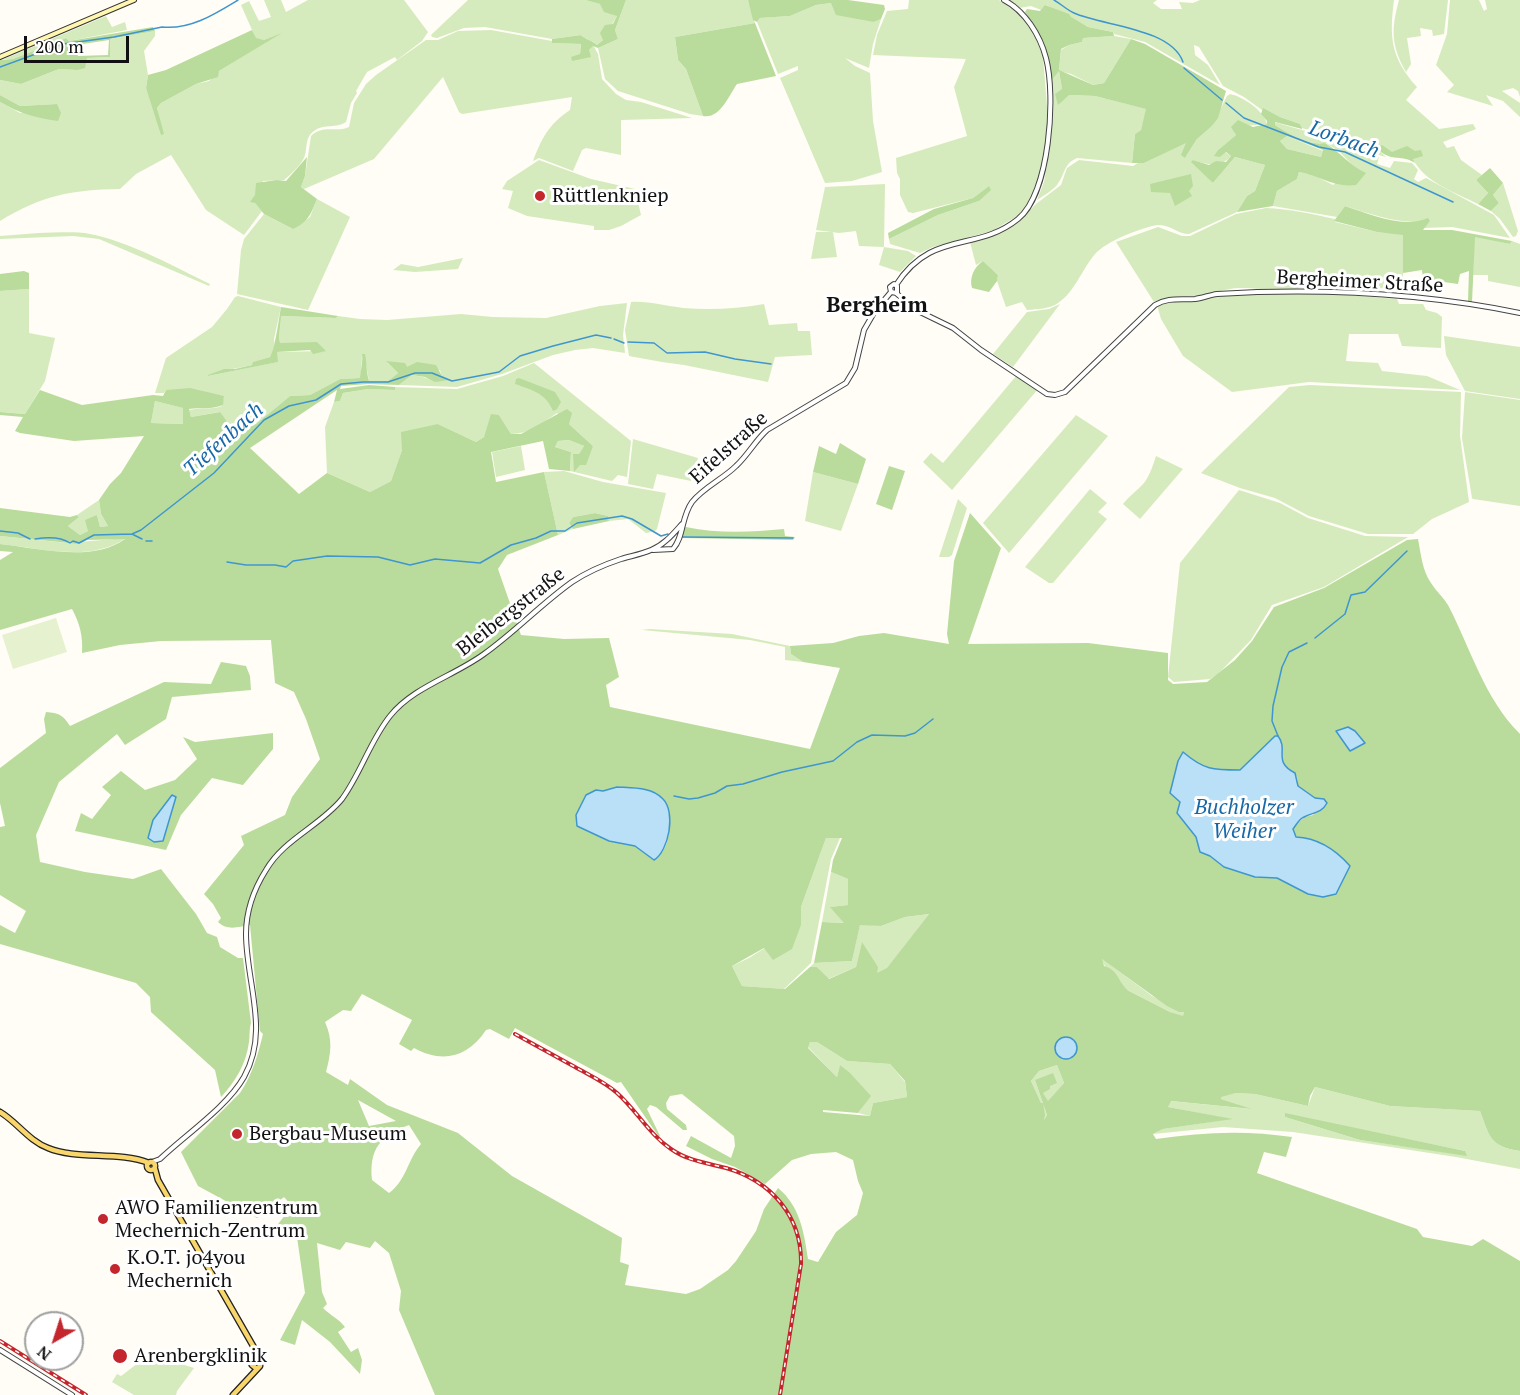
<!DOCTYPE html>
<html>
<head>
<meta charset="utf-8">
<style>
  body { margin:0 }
  #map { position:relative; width:1520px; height:1395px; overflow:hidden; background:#fffdf5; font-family:"PT Serif",serif }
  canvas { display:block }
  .north { position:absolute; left:24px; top:1311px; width:60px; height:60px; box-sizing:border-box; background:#fff; border:2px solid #a0a0a0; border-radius:50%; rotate:219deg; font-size:16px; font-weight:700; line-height:24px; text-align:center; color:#111 }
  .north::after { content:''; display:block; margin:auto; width:21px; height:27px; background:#c4262e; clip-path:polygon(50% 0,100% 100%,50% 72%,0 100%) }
  .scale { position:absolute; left:24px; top:36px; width:105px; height:27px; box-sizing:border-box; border:3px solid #111; border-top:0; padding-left:8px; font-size:18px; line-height:21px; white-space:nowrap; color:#111; -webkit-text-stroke:4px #fff; paint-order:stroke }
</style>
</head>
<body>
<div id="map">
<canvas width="1520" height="1395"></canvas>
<div class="north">N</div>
<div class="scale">200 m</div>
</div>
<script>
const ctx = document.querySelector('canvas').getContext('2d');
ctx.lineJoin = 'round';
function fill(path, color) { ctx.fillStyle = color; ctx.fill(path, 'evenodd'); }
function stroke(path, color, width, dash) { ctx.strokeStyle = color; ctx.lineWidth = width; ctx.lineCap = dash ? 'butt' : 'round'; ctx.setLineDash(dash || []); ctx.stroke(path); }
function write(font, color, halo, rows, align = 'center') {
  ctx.font = font + ' "PT Serif",serif'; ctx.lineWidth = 6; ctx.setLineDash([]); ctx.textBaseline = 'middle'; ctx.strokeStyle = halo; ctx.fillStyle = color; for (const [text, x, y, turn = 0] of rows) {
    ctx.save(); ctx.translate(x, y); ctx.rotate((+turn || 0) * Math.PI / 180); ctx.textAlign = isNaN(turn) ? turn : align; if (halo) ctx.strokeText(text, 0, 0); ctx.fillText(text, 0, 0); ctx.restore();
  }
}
const green = new Path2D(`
  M264,0H281L286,12L308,0H404L428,32L422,41L397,60L395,57L367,72L356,91L357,93L351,103L346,122C336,129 324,123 314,131C304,138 308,149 304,158C300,166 291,174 284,180L263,181L255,203L262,211L244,235L206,210L171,155L136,174L120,189C70,190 43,195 0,221V102L20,113L57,104L20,106L0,95V80L21,84L59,69L76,70L87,58L110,57V39L155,31V36L144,51L148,75L146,88L163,134L157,108L161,103L196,84L209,81L219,71L278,35L264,40L256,39L241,5L249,1L259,21L271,17Z
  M468,0H585L600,4L617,16L603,40L597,45C592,40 584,39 581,35L552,39L485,27L464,28L437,38L432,37L431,35Z
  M626,0H748L755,23L675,37L678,60L686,69L703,116L690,114L618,91L605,79L598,48L618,39L615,30Z
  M909,0H999L1019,14L1034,34L1043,57L1048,118L1045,149L1039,182L1029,203L1019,215L992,231L933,247L920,253L890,244L889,239L938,215L979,201L989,186L973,198L913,213L908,212L900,195V179L897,173L896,158L967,136L954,87L966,59L873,55L877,35L887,11L908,9Z
  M1008,0H1157L1153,3L1161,9H1182L1179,2L1193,3L1200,0H1394C1389,38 1391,58 1417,87L1406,100L1439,129L1473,124L1476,129L1443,142L1447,148L1454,146L1461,160L1482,175L1476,180L1488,193L1478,204C1456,193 1424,182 1413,159L1377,149L1386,157L1365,151L1362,143L1333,133L1331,137L1302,128L1300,124L1280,117L1264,109L1262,110L1244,97L1223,86L1199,47L1194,45L1195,55L1208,65L1220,85L1145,42L1114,34L1113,32L1088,27L1046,5L1041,10L1031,6L1019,8Z
  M1399,0H1448L1444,34L1433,36L1432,30L1420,28L1421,36L1407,38L1411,64L1406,72C1391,45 1391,30 1399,0Z
  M1450,0H1479L1484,11L1487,9L1485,0H1520V97L1518,91L1513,88L1502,91L1520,103V117L1503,101L1486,95L1493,106L1447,92L1454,85L1436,65L1447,34Z
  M831,3L874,22L881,19L873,44L869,68L845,58L855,66L870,73L873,121L882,172L852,181L825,183L780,78L798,70V66L778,74L757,22L760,18L790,16L816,5Z
  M106,16L112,27L125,22L127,30L69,41L66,38L13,59H4Z
  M491,30L552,41L553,43L581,44L580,54L572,60L589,50L593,45L598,54L602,79L616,94L626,100L641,102L692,118L621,120V155L586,148L582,150L573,171L539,158L533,161C542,138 548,125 570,110L572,97L462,114L459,112L443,77L374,159L304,189L301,187L305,176L311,136C323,124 336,133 349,127L354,103L366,84L376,75L426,40H438L458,31Z
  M1114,36L1131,39L1104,83L1093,85L1071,74L1059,71L1062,89L1069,95L1095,96L1147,109L1141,130L1135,134L1132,163L1077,158C1063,164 1065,175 1057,185C1052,191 1043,196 1037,200L1044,182L1048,158L1053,117L1051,81L1059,70L1061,50L1069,45L1082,42L1083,38Z
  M1230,94C1244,97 1264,111 1267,124L1232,127L1236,135L1218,150L1220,157L1225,152L1231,156C1221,168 1207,165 1193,160L1213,183L1235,157L1265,165L1255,191L1247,196L1237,212L1189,234C1178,234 1169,224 1158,225C1142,227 1105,242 1095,254C1082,269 1075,292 1058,303C1050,309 1037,309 1027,310L1022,302L1006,307L997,281L998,275L983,261L976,265L970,242L992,236L1015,225L1036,204L1061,185L1067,168L1079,160L1133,166L1138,163H1144L1187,142L1185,158L1197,139L1211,127L1227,96Z
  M1274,122L1316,134L1364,154L1365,152L1379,157L1377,164L1390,168L1394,161L1412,163L1418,170L1414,179L1418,182L1426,178L1494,215L1510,238L1452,227L1423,228L1430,221C1401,225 1373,215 1345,206L1337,217L1273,206L1277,191L1297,179L1299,172L1312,174L1333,185L1354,167L1340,152L1326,143C1308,146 1289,134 1275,125Z
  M1287,136L1323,151L1321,157L1287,149L1280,141Z
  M539,160L591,179L635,189L641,215L621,226L609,230H594V226L527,216L508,208L513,191L502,189L507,181Z
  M1503,183L1518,231L1516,236L1513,237L1500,219L1491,211L1499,203L1493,195Z
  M885,184L884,247L908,251L916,256L900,272L879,265L884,247L859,246L856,231L839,233L816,230L825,187Z
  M317,199L350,217L308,310L237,294L241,250L244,239L264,214L293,229L310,217Z
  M1266,208C1290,209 1312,214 1335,219V222L1377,232L1403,234V286L1399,290L1380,288L1365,290L1308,285C1290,295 1258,287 1238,288C1224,289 1210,294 1196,296C1179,297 1170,296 1154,302L1116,242L1158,227L1182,236H1190L1236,214Z
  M816,232H833L837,257L811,259Z
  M39,233C55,233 73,231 90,234C128,241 175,267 210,284L209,286L99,239L73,236L0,239V236Z
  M1474,236L1510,244L1512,241L1520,244V287L1488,281V275H1473Z
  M463,258L458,269L415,272L393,270L401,264L418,267Z
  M29,289V333L55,338L45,381L25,414L0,412V291Z
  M1311,292L1397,299L1399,304H1423L1426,310L1437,313L1442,317L1441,348L1402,346L1398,334H1349L1346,361L1378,363L1382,371L1427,376L1460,390L1309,382L1232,392L1183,356L1161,319L1157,305L1169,300L1220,295Z
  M238,296L281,307L274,339L275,351L270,357L254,362L252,365C236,369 223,369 208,376L277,362V352L325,351L280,343C278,334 281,326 281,316L336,318L338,316L360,319L387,320L461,314L493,317L546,318L600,306L627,303L623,335L625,353L593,348L575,350L553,355L502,374L457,387L399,385L412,375C429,377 432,383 449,380L442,377L440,370L407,368L387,362L398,373L388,381H369L364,354L362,355L361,378L340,379L310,395L290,396L256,424H229L219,412L191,417L189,410C201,407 211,410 222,406L224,396L166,390L164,393H155L166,358L212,327L227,309L235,297Z
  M631,302C649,301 666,306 683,308C710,310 737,309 764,304L769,325L797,323L798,331H810L812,355L775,357L768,382L684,365L662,362L629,356L625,330Z
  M1060,304L1013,367L993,354L1027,312L1049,309Z
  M1444,336L1520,347V399L1465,391L1446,355Z
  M534,363L631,441L627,477L618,475L612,481L570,471L571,452L555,447L558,441L569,440L584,446L579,454L574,471L593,446L557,413C542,423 529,434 511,434L499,415L484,437L476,442L438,424L402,450L391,481L370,492L327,473L325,427L334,402L340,401L343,393L368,389L395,390V387L457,389L503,376Z
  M1017,375L1038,389L952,490L923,462L931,453L943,463Z
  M1310,385L1461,392L1460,436L1469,502L1432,519L1413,534H1368L1309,516L1275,498L1240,488L1201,473L1289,387Z
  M1465,392L1520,400V506L1473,499L1472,498L1462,438Z
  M155,401L184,408V424L151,423Z
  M1076,415L1108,436L1009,553L983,523Z
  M633,439L698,458L691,481L657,474L653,489L628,484Z
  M521,446L525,470L496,477L492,452Z
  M1156,456L1183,469L1140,519L1123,504C1129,496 1137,491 1144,483C1150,475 1153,465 1156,456Z
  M564,471L603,482L666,493L657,529L655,531L646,533L628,519L609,521L608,516L595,513L573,517L569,523L573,529L558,535L544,472Z
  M813,472L858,484L841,531L805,521Z
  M1090,489L1107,503L1098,512L1107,519L1053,583H1049L1025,567Z
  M1239,490L1280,503L1308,518L1365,536L1408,537L1324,587L1272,605L1251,640L1218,674L1210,679L1174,682L1168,677L1180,563Z
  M958,499L967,508L952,555L949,557H939Z
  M99,500L101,514L108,526L100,527L97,515L88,531L80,535L68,526L79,517L77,515Z
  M0,536L67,543L126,538C90,563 40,548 0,544Z
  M649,629L732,634L790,646L791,654L803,662L785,660V647L750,640L642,630Z
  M826,838H840L831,859L811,963L784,989L742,986L732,966L749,958L801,925V907Z
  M831,872L848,879V905L831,907L845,923L822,922Z
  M929,914L887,969L877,974L862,943L856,967L828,979L817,967H810L814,963L852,961L860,924L881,926L905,917Z
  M1103,959L1152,996L1184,1012L1183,1017L1170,1012L1129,991C1123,987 1104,966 1101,960Z
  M810,1042H817L847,1061L890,1064L905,1082L907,1097L873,1103L870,1116L858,1113L870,1096L840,1066L837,1077L808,1047Z
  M1057,1065L1064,1083L1048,1102L1035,1080L1047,1115L1043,1121L1041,1103L1031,1081L1039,1071Z
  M1315,1087L1390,1106L1480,1111C1490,1137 1489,1146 1520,1151V1169L1456,1157L1293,1132L1223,1127L1153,1134L1163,1129L1230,1119L1168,1107L1170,1101L1251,1109L1221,1099V1096L1236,1093L1255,1094L1308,1106ZM1285,1114L1465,1151L1466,1155L1360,1140L1285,1117Z
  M150,1354L194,1368L177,1391L176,1395H134L112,1382L117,1374L121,1376Z`);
const forest = new Path2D(`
  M585,0H626L615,30L618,39L598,48L593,46L589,50L591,57L572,61L571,57L580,54L581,44L552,43V39L581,35C583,38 593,41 597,45L603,40L600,33L605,25L613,24L617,16L604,12L600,4Z
  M748,0H848L884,5L885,9L881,19L874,22L836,15L831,3L816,5L790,16L760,18L757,22L753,20Z
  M1045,5L1069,14L1071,17L1088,27L1113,32L1114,36L1083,38L1082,42L1069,45L1061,49L1059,70L1093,85L1104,83L1131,39L1145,44L1226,91L1218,118L1211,127L1197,139L1185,158L1181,155L1186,143L1144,163H1132L1135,134L1141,130L1146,109L1095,96L1069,95L1058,105L1055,94L1062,89L1059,71L1051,81C1049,53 1041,35 1025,12L1027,9L1040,11Z
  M755,23L776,76L737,84C728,97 720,119 703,116L686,69L678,60L675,37Z
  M153,27L155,31L110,39V57L87,58L85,68L77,70L59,69L21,84L0,80V60L13,59L66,38L69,41ZM109,40L108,55L78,56L76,45Z
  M252,30L256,38L264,40L282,33L219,71L218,77L196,84L161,103L157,108L164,134L161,135L146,88L148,75L166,70Z
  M0,95L20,106L57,104L61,113L58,121C35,118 19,113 0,102Z
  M1263,108L1280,117L1300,124L1302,128V129L1275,122V125C1289,134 1308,146 1325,143C1340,152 1350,166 1366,173L1356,185C1334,188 1319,175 1299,172L1297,179L1277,191L1273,206L1237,212L1247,196L1255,191L1265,165L1235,157L1213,183L1191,162L1193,160L1209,165L1216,161L1226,162L1231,156L1226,152L1220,157L1214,156L1218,150L1236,135L1231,127L1238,120L1253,127L1267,124V121L1261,114ZM1287,136L1323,150L1321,157L1287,149L1280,141Z
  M1382,145L1392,152L1407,146L1415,151L1421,150L1423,156L1413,159L1415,163C1402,154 1393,163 1377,149Z
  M307,157L305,176L301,187L317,199C311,214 308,222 293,229L264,214L255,203L250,202L255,195L256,183L277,180L286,181Z
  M1490,168L1503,183L1493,195L1499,203L1491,211L1478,204L1488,193L1476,180Z
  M1191,174L1193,186L1189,191L1192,196L1175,206L1170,193L1151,192L1150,184Z
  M989,186L991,190L979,201L938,215L889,239L888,233L934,209L973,198Z
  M1345,206C1370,214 1403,229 1428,218L1430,221L1423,230H1452L1512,241L1510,244L1475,237L1472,302L1468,301L1469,271L1460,274L1458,284L1423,279L1422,270L1403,273V235L1377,232L1334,221Z
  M983,261L998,275L997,281L989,292L972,288C969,278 974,267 983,261Z
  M24,271L29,273V289L0,291V274Z
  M281,307L338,316L336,318L281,316C281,326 278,334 280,343L317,342L326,351L313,354L310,350L277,352L278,362L208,376V375L224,369H235L252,365L253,362L270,357C275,350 279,318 281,307Z
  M362,354H365C367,363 366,371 369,381H388L398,373L386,361L405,363L407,367L417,362L436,365L442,376L451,380L435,382L425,377L412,375L399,385L368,384L341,386L340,389L369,385L395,387V390L368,389L343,393L340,401L334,402L337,390L250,448L299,494L327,473L370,492L391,481L402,450L401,432L438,424L476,442L484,437L491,414L499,415L511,434H521L567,409L572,413L569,424L593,446L586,465H580L574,472L573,454H579L584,446L569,440L558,441L555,447L571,452L570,471L549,469L543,441L491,452L496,482L544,472L558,535L507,555L498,569L521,635L564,639L609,638L619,677L606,685L610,707L810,749L840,668L803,662L791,654L790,646L833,643L859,636L884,633L949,644L947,634L954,561L970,513L1001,548L968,644L1088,643L1168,653V680L1173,684L1207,682L1235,660L1252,641L1274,607L1324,588L1407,540L1418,539C1421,554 1422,570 1431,583C1436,591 1443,597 1448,605C1471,649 1484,698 1520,734V1151C1489,1146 1490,1137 1480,1111L1390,1106L1315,1087L1310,1096L1308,1106L1255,1094L1236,1093L1221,1097V1099L1252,1109L1171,1101L1168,1107L1233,1119L1163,1129L1153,1134L1156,1139C1202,1132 1246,1130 1292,1137L1286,1157L1264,1152L1257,1173L1417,1229L1423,1237L1472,1246L1483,1239L1520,1261V1395H435L399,1310L401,1291L389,1253L375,1241L370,1248L346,1242L340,1250L317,1243L322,1292L327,1304L323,1308C331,1316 338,1318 345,1327L338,1332L351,1352L358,1348L362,1360L360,1374L330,1342L302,1320L295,1345L280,1340L305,1293L296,1230L288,1235L275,1228L292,1206L284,1197L257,1218L198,1186L181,1152L240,1093C252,1075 258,1055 263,1034L260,1031L250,925C237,927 228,931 218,922L221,918L213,904L204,894L244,845L241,836L285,815L292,797L320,759L306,719L294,692L275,683L271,640L161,641L120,645L82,653C83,636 80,624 72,609L0,630V560L13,552L0,551V544C38,548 92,563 125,539L87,540L79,544L0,536V508L70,517L77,515L79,517L68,526L80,535L88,531L85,520L97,515L100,527L108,526L101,514L99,500L110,484L121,473L144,436L74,441L20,433L15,431L23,417L0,415V412L25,414L40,390L82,405L153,395L163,396L166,390L190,388L224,396L223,405C210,410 202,407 189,409L191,417L220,412L229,424H256L290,396L310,395L340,379L360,378C361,369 363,362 362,354ZM155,401L183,408V424L151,423ZM1275,736L1282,741C1282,761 1281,764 1297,777L1298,786L1315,798L1324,799L1313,815L1304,817L1293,828L1296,837L1350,866L1336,894H1308L1277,878L1255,877L1224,867L1210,856L1200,852L1196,837L1177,813L1181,802L1174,776L1183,752C1208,771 1209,770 1240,770ZM596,790L666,803C670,821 673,848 654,860L635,846L609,841L577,826L586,795ZM826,838H842L833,860L831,872L848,879V905L830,907L844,923L822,922L814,963L852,961L860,925L881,926L905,917L929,914L887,968L877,973L878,967L862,942L856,967L829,979L817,967H810L785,989L742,986L732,966L764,948L773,960L792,949L801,925V907ZM1102,959L1167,1006L1179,1012H1184L1183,1016L1170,1012L1129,991C1118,983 1119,970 1104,966ZM362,994L412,1020L399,1044L411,1051L414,1048C443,1064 468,1057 486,1030L490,1029L509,1039L515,1028L617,1083L621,1082L659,1137L660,1136L647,1109L650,1105L656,1107L683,1130H687L686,1125L667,1109L666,1103L670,1096L682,1094L734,1136L735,1146L731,1158L691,1136L686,1146L712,1159L735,1167L765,1184L792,1160L811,1154L836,1152L853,1160L858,1181L863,1193L857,1215L836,1232L818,1262L808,1259C804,1232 800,1206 778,1188L764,1209L756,1231L736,1261L728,1270L700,1289L686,1294L625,1285L629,1265L620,1262L622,1238L512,1176L458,1133L387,1105L350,1079L348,1085L326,1072C331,1053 333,1040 325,1022L343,1010L351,1011ZM810,1042H817L847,1061L890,1064L905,1081L907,1097L873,1103L870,1116L823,1112V1110L858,1113L871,1096L850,1073L840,1065L837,1077L808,1048ZM1057,1065L1064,1083L1048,1101L1043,1093L1050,1089V1086L1057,1083L1053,1073L1035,1080L1047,1115L1044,1120L1045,1115L1043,1103H1041L1031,1081L1039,1071ZM358,1100L396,1121L369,1126ZM409,1125L421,1144C408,1159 406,1181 389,1193L372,1180C369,1149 380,1136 409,1125Z
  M519,378L555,392L561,402L557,409L553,411C546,393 532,390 515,384L516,379Z
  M840,443L866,459L858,484L813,472L819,446L836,454Z
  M889,466L905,471L892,510L876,504Z
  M595,513L608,516L609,521L573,529L569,523L573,517Z
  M686,527C718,534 752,532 784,529L785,536L795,537L793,540L682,538V528Z
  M221,662L246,666L250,676L251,690L172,697L166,719L125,745L117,734L59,782L36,835L40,862L85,872L133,879L161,869L196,914L207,933L217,937L220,947L238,958H243L251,1023C249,1030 250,1035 249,1042C246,1064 236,1081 221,1097L215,1070L151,1012L150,997L136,983L0,944V925L15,933L26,911L0,895V827L5,826L0,803V768L46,733L44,719L46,712C59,713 63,715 70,726L164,682L211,684Z
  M273,733V749L243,785L212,778L181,815L166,850L75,831L81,813L92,819L111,795L102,787L121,771L145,790L175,780L197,759L183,737L195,742Z
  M1285,1113L1465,1151L1467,1156L1360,1140L1285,1117Z`);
const pitch = new Path2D(`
  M56,618L67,652L13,669L2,635Z`);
const water = new Path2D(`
  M1348,727L1355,731L1365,743L1350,751L1336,731Z
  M1275,736H1278C1289,750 1272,761 1295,773L1298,786L1315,798L1324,799L1327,803C1321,814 1313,812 1304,817C1300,818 1296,825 1293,829L1296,837C1317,838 1336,850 1350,866L1336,894L1323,897L1308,894L1277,878L1255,877L1224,867L1210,856L1200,852L1196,837L1177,813L1180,802L1170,793L1178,761L1183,752C1204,770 1213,770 1240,770Z
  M617,787C633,788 652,787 663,799C676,812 669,851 654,860L635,846L609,841L577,826L576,815L586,795L596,790L603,791Z
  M172,795L176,797L163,841L154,842L148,838L153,820Z
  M1055 1048a11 11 0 1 1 22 0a11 11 0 1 1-22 0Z`);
const stream = new Path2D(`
  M1054,0C1061,4 1067,10 1074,13C1103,26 1171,28 1183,62
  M0,67L63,44L114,37L162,27C190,30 215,14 238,0
  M1184,68L1222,100
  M1226,103L1244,118L1319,147L1345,152L1453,202
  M614,339L624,343
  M628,342L654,343L667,353L705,352L735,359L771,364
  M0,531L18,533L30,539
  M132,534L142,539
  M683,537L793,538
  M35,539C47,537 61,537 70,543L73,541L79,543L94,535L132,534L141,530L214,473L264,420L289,406L316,400L341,384L363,382H388L415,373H432L452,381L499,372L520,356L553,346L596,335L611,338
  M146,541H152
  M227,562L246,565H275L286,567L293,561L327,556L378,557L410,565L435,559L480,563L511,545L536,538L551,531H565L577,523L622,516L632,519L661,536L668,534
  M1315,638L1345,614L1351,595L1365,592L1407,551
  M1278,736L1272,721L1273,706L1282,667L1289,652L1307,643
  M674,796L689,799L698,798L715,793L727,786L743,784L782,772L833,761L857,742L872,735L905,736L915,733L933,719`);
const tertiary = new Path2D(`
  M896,285C932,229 976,253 1018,219C1050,193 1056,96 1046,58C1040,35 1025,11 1004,0
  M896,293L916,310L953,328L981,350L1047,394L1055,395L1065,392L1155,305C1168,297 1180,300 1195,299C1202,298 1210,295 1217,294C1318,288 1421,293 1520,313
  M653,550L673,549C684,537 681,517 692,502C704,487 723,479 736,466C748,455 755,441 767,430L846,383L855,368L864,330L875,311L891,292L890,287L894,284L897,286V293L891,292
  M152,1162L160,1159C185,1135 227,1107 244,1077C270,1031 246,982 246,934C246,911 254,889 266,870C284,839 320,826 342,799C361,773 370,741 390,716C413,687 454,676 484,654C515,632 541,604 572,582C587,572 603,565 621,559C631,556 642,554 651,550C664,545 673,534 682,524
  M0,1350L72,1395`);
const secondary = new Path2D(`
  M0,57L134,0`);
const primary = new Path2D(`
  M0,1112C17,1122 29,1141 48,1148C76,1160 119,1151 149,1163
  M147 1166a4 4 0 1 1 8 0a4 4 0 1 1-8 0Z
  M155,1169L158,1180L256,1351L259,1361
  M233,1395L260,1366V1362L256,1360L252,1365L257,1369`);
const rail = new Path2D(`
  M515,1034C535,1045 555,1056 575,1067C589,1075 605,1082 617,1093C637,1111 649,1134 671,1149C688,1161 707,1163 726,1168C771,1181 802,1216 801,1264L780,1395
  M0,1341L86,1395`);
const markers = [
  [540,196,6,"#c4262e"],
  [237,1134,6,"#c4262e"],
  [103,1219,6,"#c4262e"],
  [115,1269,6,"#c4262e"],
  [120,1356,8,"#c4262e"]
];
const poiNames = [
  ["Rüttlenkniep",552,196],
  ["Bergbau-Museum",249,1134],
  ["AWO Familienzentrum",115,1208],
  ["Mechernich-Zentrum",115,1231],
  ["K.O.T. jo4you",127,1258],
  ["Mechernich",127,1281],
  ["Arenbergklinik",134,1356]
];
const streetNames = [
  ["Bergheimer Straße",1360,282,3],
  ["Eifelstraße",729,448,-42],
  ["Bleibergstraße",511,612,-38]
];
const waterNames = [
  ["Lorbach",1344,140,20],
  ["Tiefenbach",224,440,-42],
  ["Buchholzer",1244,808],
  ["Weiher",1244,832]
];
const quarterNames = [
  ["Bergheim",877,306]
];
fill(green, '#d5ebbd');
fill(forest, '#b9dc9c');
fill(pitch, '#e6f2cf');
fill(water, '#b9e0f7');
stroke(water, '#3f96cf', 1.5);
stroke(stream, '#3f96cf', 1.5);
stroke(tertiary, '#444', 6);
stroke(secondary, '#333', 6);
stroke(primary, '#222', 7);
stroke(tertiary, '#fff', 4);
stroke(secondary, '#fff6b0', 4);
stroke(primary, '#f9d66b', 4.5);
stroke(rail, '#c4262e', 4);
stroke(rail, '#fff', 1.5, [4.5]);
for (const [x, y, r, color] of markers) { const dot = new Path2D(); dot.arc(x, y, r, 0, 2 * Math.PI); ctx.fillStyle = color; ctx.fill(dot); stroke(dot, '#fff', 2); }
write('20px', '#111', '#fff', poiNames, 'left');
write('20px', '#111', '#fff', streetNames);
write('italic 21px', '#1768a6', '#fff', waterNames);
write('bold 22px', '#111', '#fff', quarterNames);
</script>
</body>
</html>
